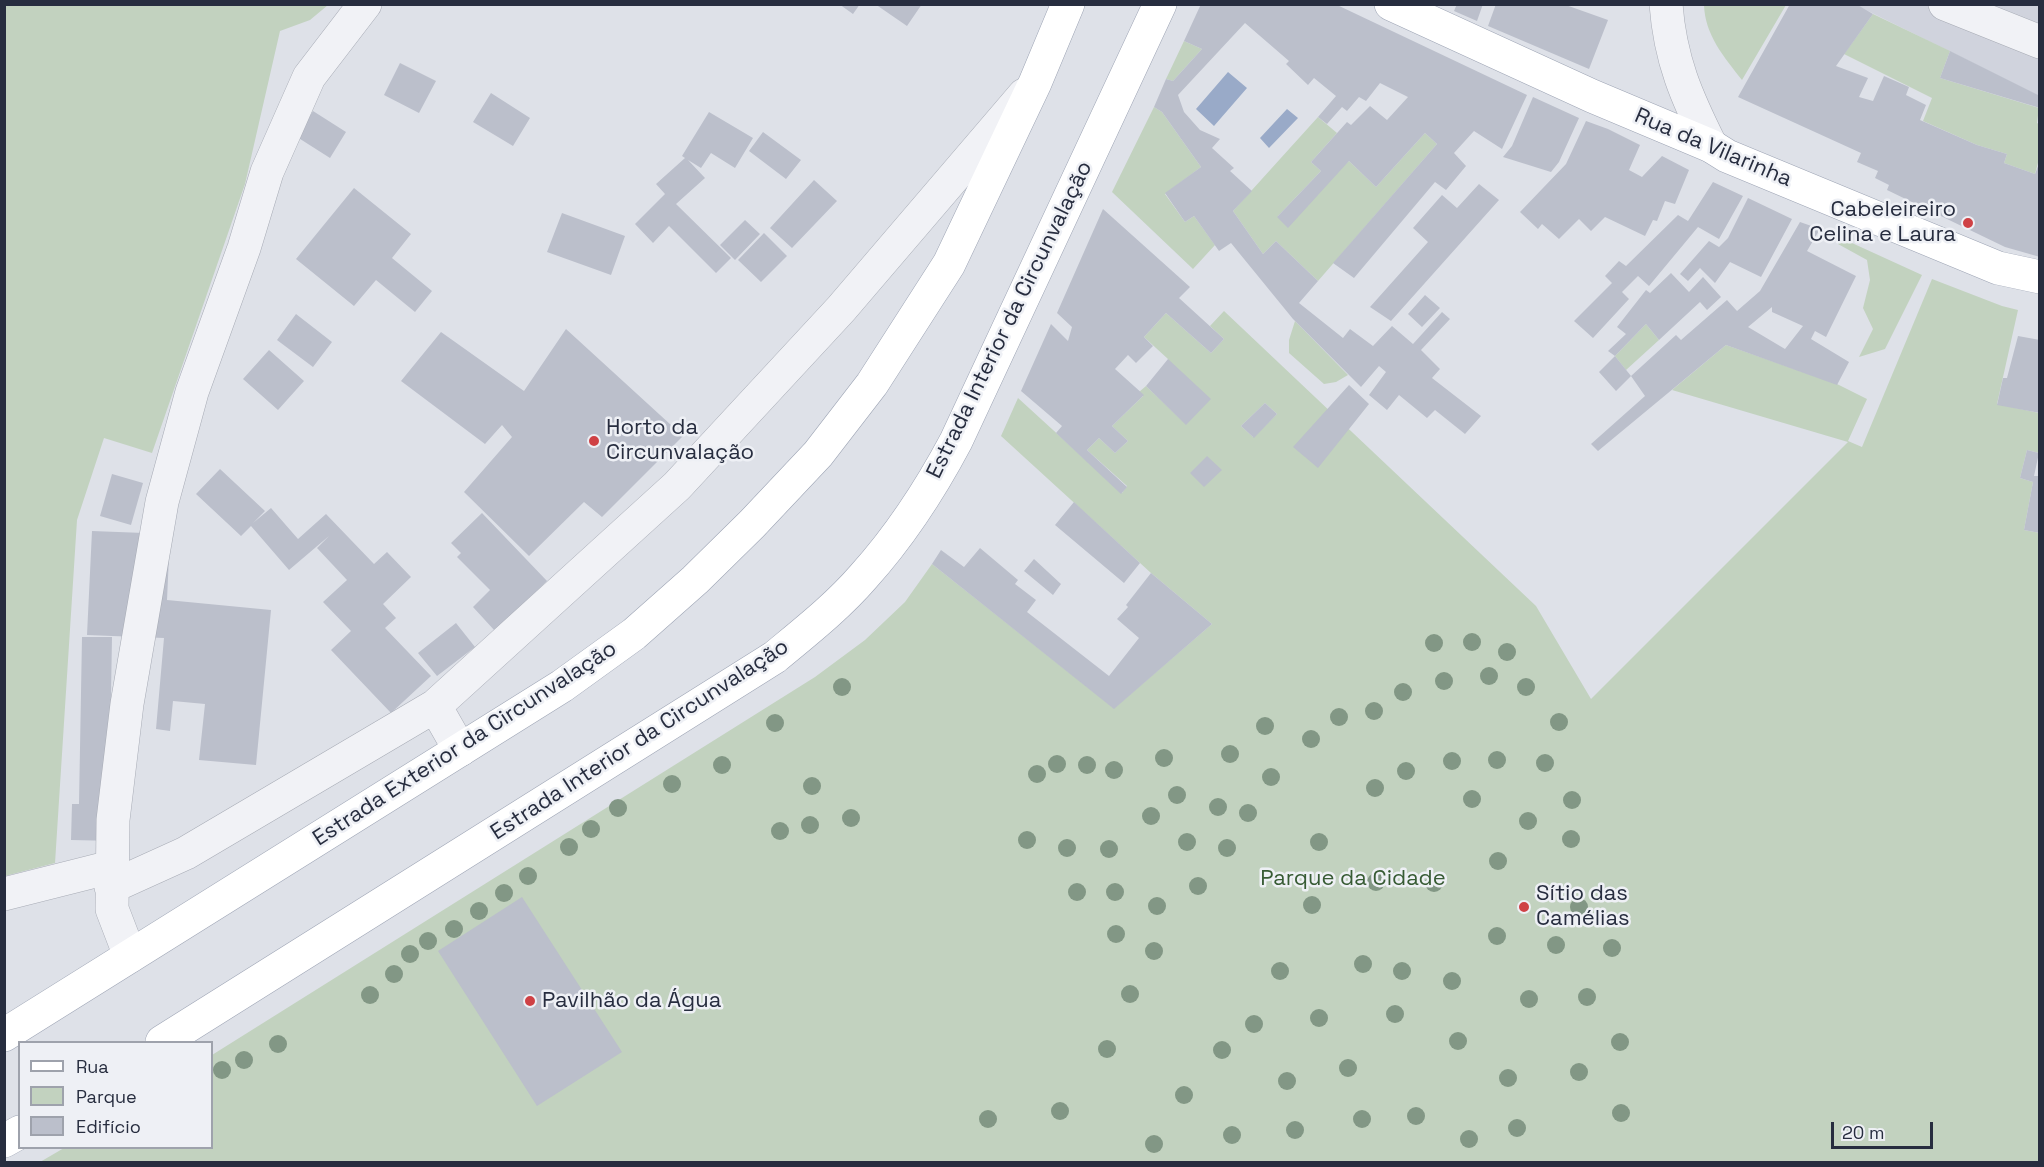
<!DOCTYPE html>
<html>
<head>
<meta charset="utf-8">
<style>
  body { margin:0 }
  #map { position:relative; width:2044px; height:1167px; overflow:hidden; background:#dee1e8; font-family:"Space Grotesk",sans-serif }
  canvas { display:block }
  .frame { position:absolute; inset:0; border:6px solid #272d3f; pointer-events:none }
  .legend { position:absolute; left:18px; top:1041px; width:195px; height:108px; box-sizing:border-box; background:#eef0f5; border:2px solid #9ea2ac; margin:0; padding:8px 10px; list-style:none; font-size:18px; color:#272d3f }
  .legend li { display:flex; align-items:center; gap:12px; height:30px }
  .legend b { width:30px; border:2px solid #9ea2ac }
  .scale { position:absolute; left:1831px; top:1122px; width:102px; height:27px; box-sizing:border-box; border:3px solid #272d3f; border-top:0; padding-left:8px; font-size:18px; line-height:21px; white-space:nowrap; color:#272d3f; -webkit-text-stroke:4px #eef0f5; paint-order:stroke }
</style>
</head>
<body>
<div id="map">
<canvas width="2044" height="1167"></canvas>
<div class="frame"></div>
<ul class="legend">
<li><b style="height:8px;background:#fff"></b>Rua</li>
<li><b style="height:16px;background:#c2d2bf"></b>Parque</li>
<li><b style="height:16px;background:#bbbfcb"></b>Edifício</li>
</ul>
<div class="scale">20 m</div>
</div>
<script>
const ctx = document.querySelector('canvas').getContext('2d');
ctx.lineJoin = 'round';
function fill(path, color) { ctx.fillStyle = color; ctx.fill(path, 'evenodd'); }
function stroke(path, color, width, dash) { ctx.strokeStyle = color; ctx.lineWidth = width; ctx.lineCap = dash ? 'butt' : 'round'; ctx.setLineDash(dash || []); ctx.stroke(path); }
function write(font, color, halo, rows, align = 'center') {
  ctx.font = font + ' "Space Grotesk",sans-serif'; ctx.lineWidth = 5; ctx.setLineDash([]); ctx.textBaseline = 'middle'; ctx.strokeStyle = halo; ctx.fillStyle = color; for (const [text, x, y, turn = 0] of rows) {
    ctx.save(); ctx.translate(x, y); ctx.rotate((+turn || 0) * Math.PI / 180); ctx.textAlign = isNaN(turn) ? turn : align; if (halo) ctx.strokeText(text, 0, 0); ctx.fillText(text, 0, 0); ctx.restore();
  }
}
const built = new Path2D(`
  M1856,5H2039V96L1975,64Z`);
const green = new Path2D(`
  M5,4L328,5L310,20L280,31L245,184L152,453L104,438L77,520L55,863L5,876Z
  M1704,5H1786L1742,80C1724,57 1705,35 1704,5Z
  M1873,14L1950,51L1940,78L2039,108L2037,123L2039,124V159L2035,174L2004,163L2007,154L1977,145L1923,121L1932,98L1844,54Z
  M1184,41L1202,49L1173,81L1166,79Z
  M1154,107L1162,112L1201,167L1165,194L1185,222L1194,216L1215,245L1193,269L1112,192Z
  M1318,117L1337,133L1311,162L1321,171L1277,217L1349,161L1376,187L1425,133L1437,144L1318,281L1276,241L1263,254L1233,211Z
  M1841,238L1922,275L1885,349L1859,357L1873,329L1863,308L1870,280L1867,260L1838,244Z
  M1932,279L2002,306L2018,310L1997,404L2039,413V453L2027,450L2020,478L2033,482L2024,530L2040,533L2039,1162H40L64,1148H212V1055L815,677L865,640L905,602L932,564L1114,708L1212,624L1151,573L1001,436L1018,398L1122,493L1127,486L1087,450L1099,438L1115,453L1128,441L1112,426L1143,396L1139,392L1146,386L1186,424L1168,359L1144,337L1166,313L1211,353L1224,339L1210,326L1224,311L1536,606L1591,699L1848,442L1672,390L1726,345L1837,384L1867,399L1848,441L1862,447ZM1265,403L1277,414L1253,437L1241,426Z
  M1295,321L1348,375L1336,382L1324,384L1289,353V340Z
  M1646,324L1659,340L1626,370L1615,356Z`);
const water = new Path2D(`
  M1228,72L1247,88L1214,126L1196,109Z
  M1287,109L1298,118L1269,148L1260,138Z`);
const building = new Path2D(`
  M839,4H860L853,14Z
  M875,4H922L907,26Z
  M1201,4H1335L1527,95L1502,149L1474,131L1454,153L1466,166L1446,190L1435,182L1354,278L1333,263L1437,144L1425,133L1376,187L1349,161L1288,228L1277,217L1321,171L1311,162L1347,122L1351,125L1370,106L1387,120L1408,97L1380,83L1366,101L1359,97L1347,111L1342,107L1327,124L1318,117L1336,96L1314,78L1308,85L1286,64L1289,61L1245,23L1178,95L1184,112L1200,130L1220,139L1212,148L1234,168L1230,171L1252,191L1233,211L1263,254L1276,241L1318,281L1299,303L1343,338L1350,329L1373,346L1392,326L1413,344L1442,312L1450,319L1421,350L1440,369L1432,378L1481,416L1465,434L1435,410L1427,418L1399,395L1387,410L1369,395L1386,372L1379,366L1361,387L1293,319L1231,243L1219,251L1194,216L1185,222L1165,193L1201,167L1162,112L1154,107L1166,79L1173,81L1202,49L1184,41Z
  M1457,4H1483L1477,21L1454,11Z
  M1496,4H1563L1608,20L1589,69L1488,26Z
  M1790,4H1856L1873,14L1836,66L1868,78L1859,97L1873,101L1884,76L1909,87L1906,95L1926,105L1920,120L1977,145L2007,154L2004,163L2035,174L2040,161V257L2005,247L1887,190L1889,185L1875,178L1878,171L1857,162L1861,153L1738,97Z
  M1950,51L2040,96V108L1940,78Z
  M400,63L436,81L419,113L384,95Z
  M491,93L530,118L513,146L473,122Z
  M1533,97L1579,118L1559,162L1551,172L1503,157L1512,146Z
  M313,111L346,132L330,158L297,137Z
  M709,112L753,138L735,168L711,153L701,168L688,160L705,178L676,204L731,258L716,273L669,226L653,243L635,224L665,194L656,184L685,158L682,156Z
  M1586,121L1608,129L1640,145L1629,170L1642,177L1662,156L1689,170L1675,204L1665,201L1657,221L1653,220L1645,236L1605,217L1591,231L1579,219L1559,239L1542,224L1538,229L1520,212L1566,164Z
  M763,132L801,160L786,179L749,151Z
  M814,180L837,201L792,248L770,228Z
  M1713,182L1743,196L1719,239L1698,227L1649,286L1638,276L1622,292L1629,299L1593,338L1574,321L1612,283L1605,276L1619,261L1626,266L1678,215L1688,221Z
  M1479,184L1499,200L1391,321L1370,307L1428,242L1413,228L1442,195L1457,208Z
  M354,188L411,234L392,258L432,291L415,312L376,280L354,306L296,259Z
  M1748,198L1792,219L1761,277L1730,262L1715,283L1700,268L1688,281L1680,274L1709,241L1719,247L1728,238Z
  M1103,209L1190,287L1179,298L1224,339L1211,353L1166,313L1144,337L1153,346L1136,363L1128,355L1115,369L1144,395L1112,426L1128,441L1115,453L1099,438L1087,450L1127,487L1121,494L1056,433L1062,426L1021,391L1051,324L1068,341L1072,327L1057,313Z
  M562,213L625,236L611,275L547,252Z
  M745,220L760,234L735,260L720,245Z
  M1800,222L1820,229L1807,251L1856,276L1826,337L1815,331L1811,339L1849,362L1837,385L1726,345L1598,451L1591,444L1645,396L1631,376L1676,335L1681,340L1727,300L1737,311L1760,291ZM1772,307V312L1803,326L1785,349L1748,327Z
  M764,233L787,256L761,282L738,260Z
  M1671,273L1689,292L1703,277L1721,297L1707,310L1700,302L1659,340L1646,324L1615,356L1608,351L1626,334L1617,327L1646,290L1650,293Z
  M1425,295L1440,308L1422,327L1408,314Z
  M296,314L332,342L313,367L277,340Z
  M566,329L683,436L602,517L584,502L529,556L464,492L512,437L502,425L485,444L401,381L441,332L524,391Z
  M2018,336L2040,340V413L1997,405L2003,378H2007Z
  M269,350L304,381L278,410L243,379Z
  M1615,356L1631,376L1616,391L1599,372Z
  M1168,359L1211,399L1186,425L1146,386Z
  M1349,385L1369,404L1318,468L1293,447Z
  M1265,403L1277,414L1254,438L1241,426Z
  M2027,450L2039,453L2034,476H2040V533L2024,530L2033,482L2020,478Z
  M1207,456L1222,470L1204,487L1190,473Z
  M220,469L265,511L253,523L271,508L298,539L326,514L374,564L387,552L411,577L383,604L396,618L385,628L431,676L391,713L331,650L351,631L323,602L347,580L317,548L329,536L289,570L251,526L241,536L196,494Z
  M112,474L143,483L131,525L100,516Z
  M1074,502L1140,563L1124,583L1055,525Z
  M482,513L547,581L495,631L473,607L490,590L457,557L461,553L451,543Z
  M92,531L170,534L167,600L271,610L256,765L199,760L205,704L173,701L170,731L156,729L164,638L87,635Z
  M980,548L1018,580L1015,584L1036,600L1027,612L1109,676L1139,638L1117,619L1128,607L1126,605L1151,573L1212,624L1114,709L932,564L941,550L964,567Z
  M1034,559L1061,584L1053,595L1024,571Z
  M456,623L475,647L437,676L418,653Z
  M82,637H112L109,808L117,841L71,840L72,804H79Z
  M522,897L622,1052L537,1106L438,951Z`);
const minor = new Path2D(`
  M1666,4C1670,60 1687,98 1711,146
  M1945,4L2040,42
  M435,706L677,486L841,309L1024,95
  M111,887L186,853L435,706L460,750
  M4,894L111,867
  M130,956L112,909L113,820L127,704L162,502L192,392L244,248L267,172L309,77L365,4`);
const major = new Path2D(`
  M1391,4L1592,96L1711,146L1727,156L1998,268L2040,277
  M4,1035L562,686L634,634L695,580L752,524L818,454L872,384L949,264L1035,83L1068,4
  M162,1042L775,657C805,632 837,607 863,577C900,536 930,490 956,441L1160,4
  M4,1141L20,1132`);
const trees = [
  [1472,642],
  [1434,643],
  [1507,652],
  [1489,676],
  [1444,681],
  [842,687],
  [1526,687],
  [1403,692],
  [1374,711],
  [1339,717],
  [1559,722],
  [775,723],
  [1265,726],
  [1311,739],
  [1230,754],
  [1164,758],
  [1497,760],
  [1452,761],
  [1545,763],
  [1057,764],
  [722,765],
  [1087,765],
  [1114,770],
  [1406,771],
  [1037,774],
  [1271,777],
  [672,784],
  [812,786],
  [1375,788],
  [1177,795],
  [1472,799],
  [1572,800],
  [1218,807],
  [618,808],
  [1248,813],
  [1151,816],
  [851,818],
  [1528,821],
  [810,825],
  [591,829],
  [780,831],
  [1571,839],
  [1027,840],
  [1187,842],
  [1319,842],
  [569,847],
  [1067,848],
  [1227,848],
  [1109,849],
  [1498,861],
  [528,876],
  [1376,882],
  [1434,883],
  [1198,886],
  [1077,892],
  [1115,892],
  [504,893],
  [1312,905],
  [1157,906],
  [1579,907],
  [479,911],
  [454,929],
  [1116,934],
  [1497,936],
  [428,941],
  [1556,945],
  [1612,948],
  [1154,951],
  [410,954],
  [1363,964],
  [1280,971],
  [1402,971],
  [394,974],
  [1452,981],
  [1130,994],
  [370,995],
  [1587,997],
  [1529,999],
  [1395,1014],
  [1319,1018],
  [1254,1024],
  [1458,1041],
  [1620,1042],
  [278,1044],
  [1107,1049],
  [1222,1050],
  [244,1060],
  [1348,1068],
  [222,1070],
  [1579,1072],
  [1508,1078],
  [1287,1081],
  [1184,1095],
  [1060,1111],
  [1621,1113],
  [1416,1116],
  [988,1119],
  [1362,1119],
  [1517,1128],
  [1295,1130],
  [1232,1135],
  [1469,1139],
  [1154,1144]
];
const markers = [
  [1968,223,6,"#cf4145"],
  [594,441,6,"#cf4145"],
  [1524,907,6,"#cf4145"],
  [530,1001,6,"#cf4145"]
];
const streetNames = [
  ["Rua da Vilarinha",1713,148,23],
  ["Estrada Interior da Circunvalação",1010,320,-64],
  ["Estrada Interior da Circunvalação",640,740,-33],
  ["Estrada Exterior da Circunvalação",465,744,-33]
];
const poiNames = [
  ["Cabeleireiro",1956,210,"right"],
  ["Celina e Laura",1956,235,"right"],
  ["Horto da",606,428],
  ["Circunvalação",606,453],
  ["Sítio das",1536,894],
  ["Camélias",1536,919],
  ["Pavilhão da Água",542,1001]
];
const parkNames = [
  ["Parque da Cidade",1353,879]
];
fill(built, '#d0d3dd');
fill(green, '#c2d2bf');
fill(water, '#99aac8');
fill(building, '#bbbfcb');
stroke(minor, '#a7abb5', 34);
stroke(major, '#9da4b4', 34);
stroke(minor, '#f1f2f6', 33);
stroke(major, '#fff', 33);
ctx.fillStyle = '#829785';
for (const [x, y] of trees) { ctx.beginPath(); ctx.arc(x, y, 9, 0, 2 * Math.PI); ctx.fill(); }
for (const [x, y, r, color] of markers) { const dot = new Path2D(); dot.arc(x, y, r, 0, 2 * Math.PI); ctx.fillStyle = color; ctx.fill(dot); stroke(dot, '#eef0f5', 2); }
write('22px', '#272d3f', '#eef0f5', streetNames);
write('22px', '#272d3f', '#eef0f5', poiNames, 'left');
write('22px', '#375b34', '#eef0f5', parkNames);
</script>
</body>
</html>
